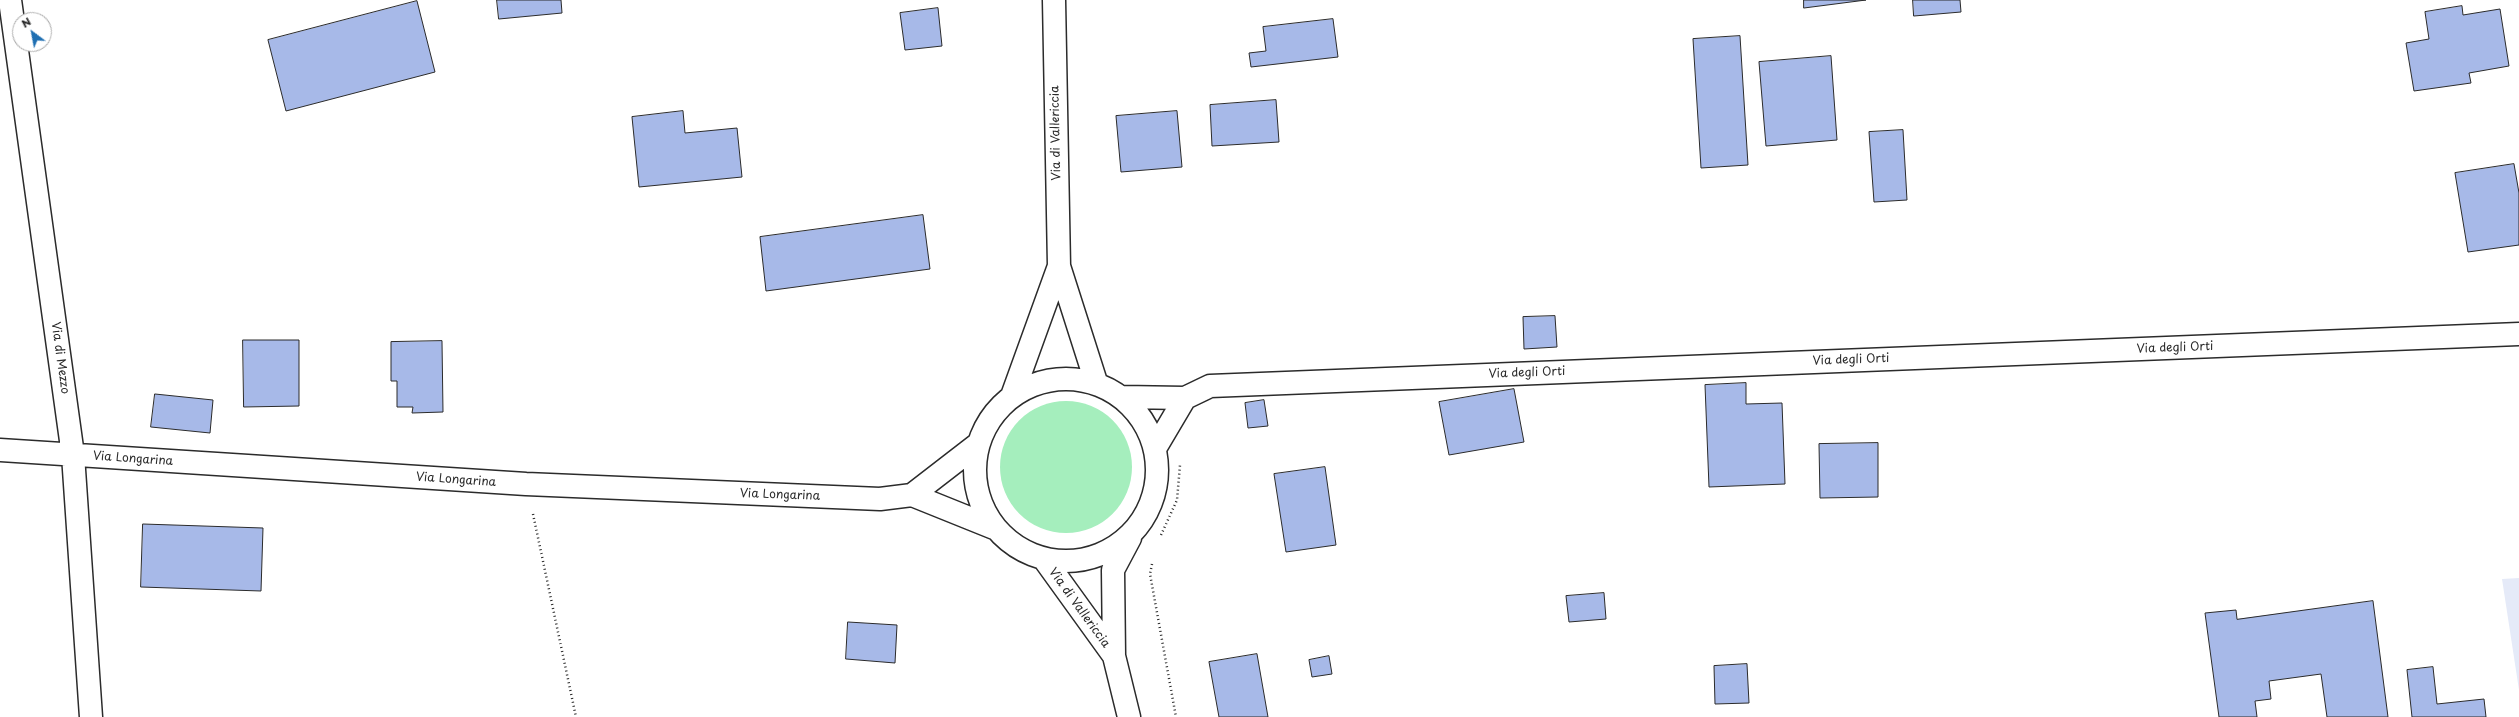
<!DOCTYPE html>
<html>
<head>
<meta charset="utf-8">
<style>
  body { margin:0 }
  #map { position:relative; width:2519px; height:717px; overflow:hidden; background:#fff; font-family:"Playpen Sans",sans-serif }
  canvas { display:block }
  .north { position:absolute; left:12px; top:12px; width:40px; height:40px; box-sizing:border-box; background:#fff; border:1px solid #aaa; border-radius:50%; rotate:328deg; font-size:11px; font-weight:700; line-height:16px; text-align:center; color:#2b2b2b }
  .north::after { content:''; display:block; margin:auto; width:14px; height:18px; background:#1f6fb2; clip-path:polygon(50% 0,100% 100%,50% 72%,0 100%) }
</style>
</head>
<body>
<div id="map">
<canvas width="2519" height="717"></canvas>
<div class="north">N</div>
</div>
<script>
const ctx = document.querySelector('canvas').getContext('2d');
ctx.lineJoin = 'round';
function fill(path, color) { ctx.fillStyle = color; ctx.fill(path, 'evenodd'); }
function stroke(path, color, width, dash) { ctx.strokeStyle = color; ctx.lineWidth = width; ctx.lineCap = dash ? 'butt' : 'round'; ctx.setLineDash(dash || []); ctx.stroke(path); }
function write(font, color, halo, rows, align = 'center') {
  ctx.font = font + ' "Playpen Sans",sans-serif'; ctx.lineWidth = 3.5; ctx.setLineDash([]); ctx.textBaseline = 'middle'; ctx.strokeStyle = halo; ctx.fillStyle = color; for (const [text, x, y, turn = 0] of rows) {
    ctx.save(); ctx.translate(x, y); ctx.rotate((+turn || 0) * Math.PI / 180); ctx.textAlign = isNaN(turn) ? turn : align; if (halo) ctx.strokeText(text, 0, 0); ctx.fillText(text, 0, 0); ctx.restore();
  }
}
const built = new Path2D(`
  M2519,578V690L2502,579Z`);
const green = new Path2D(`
  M1000 467a66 66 0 1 1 132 0a66 66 0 1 1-132 0Z`);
const building = new Path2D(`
  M497,0H561L562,13L499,19Z
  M1804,0H1866L1804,8Z
  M1913,0H1960L1961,12L1914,16Z
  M417,1L435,72L286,111L268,40Z
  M2462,6L2463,15L2500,9L2509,66L2469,73L2471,83L2414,91L2406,43L2429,39L2425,12Z
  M938,8L942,46L905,50L900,13Z
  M1333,19L1338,57L1251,67L1249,53L1266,51L1263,27Z
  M1740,36L1748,165L1701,168L1693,39Z
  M1831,56L1837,140L1766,146L1759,62Z
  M1276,100L1279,142L1212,146L1210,105Z
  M683,111L685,133L737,128L742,177L639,187L632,117Z
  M1177,111L1182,167L1121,172L1116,116Z
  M1903,130L1907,200L1874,202L1869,132Z
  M2514,164L2519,193V245L2468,252L2455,173Z
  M923,215L930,269L766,291L760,237Z
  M1555,316L1557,347L1524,349L1523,317Z
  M243,340H299V406L244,407Z
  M442,341L443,412L412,413L413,407H397V381H391V342Z
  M1746,383V404L1782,403L1785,484L1709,487L1705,385Z
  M1514,389L1524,442L1449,455L1439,402Z
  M155,394L213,400L210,433L151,427Z
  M1264,400L1268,426L1248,428L1245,403Z
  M1878,443V497L1820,498L1819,444Z
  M1325,467L1336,545L1286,552L1274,474Z
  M143,524L263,528L261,591L141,587Z
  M1604,593L1606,619L1569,622L1566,596Z
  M2373,601L2388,717H2327L2321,674L2269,681L2271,699L2255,701L2257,717H2219L2205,613L2236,610L2237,619Z
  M848,622L897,625L895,663L846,659Z
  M1257,654L1268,717H1219L1209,662Z
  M1329,656L1332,674L1312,677L1309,660Z
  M1747,664L1749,703L1715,704L1714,666Z
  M2433,667L2437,704L2484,699L2486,717H2412L2407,670Z`);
const path = new Path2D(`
  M533,514L576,717
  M1161,535L1177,500L1180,465
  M1152,564L1150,574L1176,717`);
const minor = new Path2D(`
  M10,0L73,455L91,717
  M1054,0L1059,266L1096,382
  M975 470a91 91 0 1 1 182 0a91 91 0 1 1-182 0Z
  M1012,396L1059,266
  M1122,397L1185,398L1210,386L2519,334
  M1156,447L1185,398
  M0,450L526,484L880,499L912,495L978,444
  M912,495L994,528
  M1044,559L1114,656
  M1129,717L1114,656L1113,570L1130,538`);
const streetNames = [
  ["Via di Vallericcia",1056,133,-91],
  ["Via degli Orti",2175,348,-2],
  ["Via di Mezzo",60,358,82],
  ["Via degli Orti",1851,360,-2],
  ["Via degli Orti",1527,373,-2],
  ["Via Longarina",133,459,4],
  ["Via Longarina",456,480,4],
  ["Via Longarina",780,495,2],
  ["Via di Vallericcia",1079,608,54]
];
fill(built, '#e5eaf8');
fill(green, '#a5eebd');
fill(building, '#a7b9e8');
stroke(building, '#2b2b2b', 1);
stroke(minor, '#2b2b2b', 25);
stroke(path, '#2b2b2b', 2.5, [1, 3]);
stroke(minor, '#fff', 22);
write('12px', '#2b2b2b', '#fff', streetNames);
</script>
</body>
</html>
